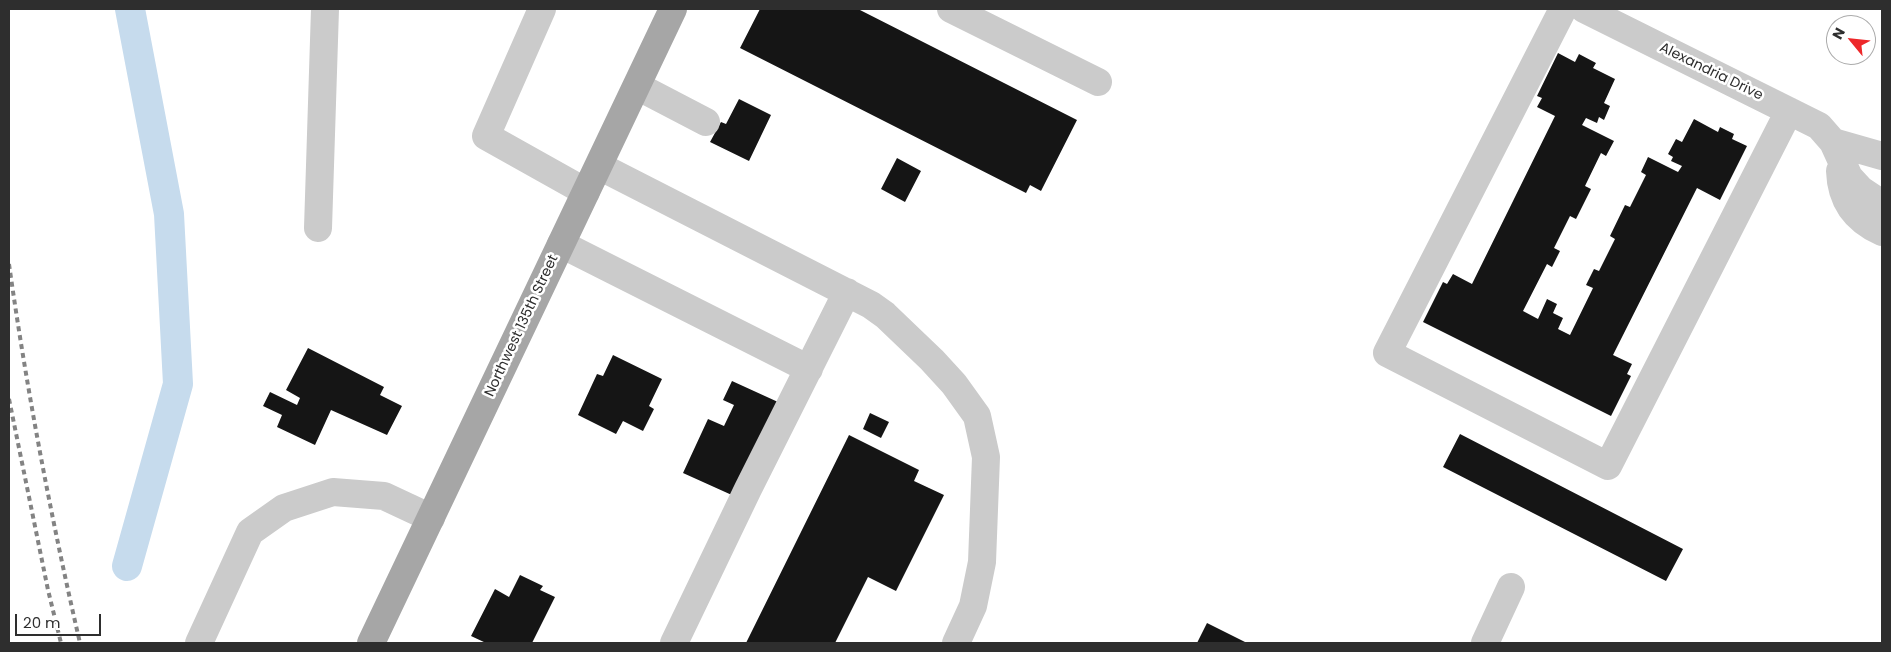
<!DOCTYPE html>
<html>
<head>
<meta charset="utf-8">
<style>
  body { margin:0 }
  #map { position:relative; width:1891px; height:652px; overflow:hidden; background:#fff; font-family:Poppins,sans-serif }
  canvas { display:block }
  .frame { position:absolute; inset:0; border:10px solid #2e2e2e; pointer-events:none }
  .north { position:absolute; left:1826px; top:15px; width:50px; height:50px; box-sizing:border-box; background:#fff; border:1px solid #ababab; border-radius:50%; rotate:298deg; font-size:14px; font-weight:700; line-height:20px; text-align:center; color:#2e2e2e }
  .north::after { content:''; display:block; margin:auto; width:18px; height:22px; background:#ed282a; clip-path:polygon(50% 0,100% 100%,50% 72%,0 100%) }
  .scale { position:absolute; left:15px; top:614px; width:86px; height:22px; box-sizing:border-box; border:2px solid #2e2e2e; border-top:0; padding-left:6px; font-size:15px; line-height:18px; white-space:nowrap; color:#2e2e2e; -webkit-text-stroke:4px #fff; paint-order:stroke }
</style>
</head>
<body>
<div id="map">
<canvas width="1891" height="652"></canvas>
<div class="frame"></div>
<div class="north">N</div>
<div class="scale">20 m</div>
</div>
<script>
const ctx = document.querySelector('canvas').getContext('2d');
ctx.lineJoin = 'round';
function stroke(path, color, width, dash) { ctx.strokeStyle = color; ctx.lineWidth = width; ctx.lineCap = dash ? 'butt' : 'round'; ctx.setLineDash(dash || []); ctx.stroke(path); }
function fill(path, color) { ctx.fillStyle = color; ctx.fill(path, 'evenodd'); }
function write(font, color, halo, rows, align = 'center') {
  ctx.font = font + ' Poppins,sans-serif'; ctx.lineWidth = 5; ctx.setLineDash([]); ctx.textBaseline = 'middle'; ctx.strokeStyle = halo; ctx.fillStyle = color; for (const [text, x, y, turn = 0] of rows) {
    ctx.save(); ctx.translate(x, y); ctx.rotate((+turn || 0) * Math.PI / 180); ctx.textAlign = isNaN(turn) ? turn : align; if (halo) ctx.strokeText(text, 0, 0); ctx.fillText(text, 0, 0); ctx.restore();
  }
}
const canal = new Path2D(`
  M127,566L178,384L169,214L130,9`);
const building = new Path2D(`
  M760,9H858L1077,120L1041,191L1030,185L1026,193L740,48Z
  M1558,53L1575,62L1579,54L1596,63L1593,68L1615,79L1604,103L1610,106L1604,120L1599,117L1597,123L1586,118L1582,125L1614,141L1606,156L1601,153L1585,186L1591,189L1576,219L1570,216L1554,248L1560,251L1552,267L1547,264L1523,311L1538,319L1547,299L1557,304L1553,313L1563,318L1558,329L1570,335L1593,288L1586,285L1594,269L1599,271L1615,239L1610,236L1625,205L1630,207L1646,175L1641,172L1648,157L1678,172L1682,166L1671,161L1673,157L1668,154L1676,139L1682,142L1694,119L1718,132L1720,127L1734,134L1732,139L1747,146L1720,200L1697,188L1613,355L1632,364L1627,374L1631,376L1611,416L1423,322L1443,282L1447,284L1453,274L1472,284L1555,116L1537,107L1542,98L1537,96Z
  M739,99L771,115L749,161L710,142L721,122L726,124Z
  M897,158L921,171L905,202L881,189Z
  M308,348L384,387L380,395L402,406L387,435L331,410L315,445L277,427L282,415L263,406L270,392L297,405L300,398L286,390Z
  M613,355L662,379L649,406L654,409L643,431L623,421L616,434L578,415L597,374L603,376Z
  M732,381L778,402L734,496L683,473L708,419L724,426L734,405L723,400Z
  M870,413L889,422L881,438L863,429Z
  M1460,434L1683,549L1666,581L1443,467Z
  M849,435L919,470L914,481L944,495L896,591L868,577L835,643H746Z
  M520,575L543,586L540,590L555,597L532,643H486L471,636L495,589L509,597Z
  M1207,623L1247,643H1197Z`);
const minor = new Path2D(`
  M542,9L486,136L586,192
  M951,9L1098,82
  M1563,9L1387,353L1608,466L1789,111
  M1584,9L1819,126L1833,142L1849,177L1861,190L1882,204
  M637,86L706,122
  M1833,142L1882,156
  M599,166L871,305L885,315L932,360L954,384L977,416L986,457L982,562L973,606L956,643
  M1840,171C1841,201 1855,220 1882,232
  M318,228L325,9
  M561,244L809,369
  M199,643L250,532L284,508L333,492L384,496L431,518
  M674,643L748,489L847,292
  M1485,643L1511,587`);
const major = new Path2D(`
  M371,643L673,9`);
const rail = new Path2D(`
  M9,264C27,391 51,518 80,643
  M9,399L48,590L61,643`);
const streetNames = [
  ["Alexandria Drive",1711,72,26],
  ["Northwest 135th Street",522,326,-65]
];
stroke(canal, '#c6dbed', 30);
fill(building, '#151515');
stroke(minor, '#cbcbcb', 28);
stroke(major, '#a6a6a6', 28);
stroke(rail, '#838383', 4, [5, 4]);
write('14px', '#2e2e2e', '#fff', streetNames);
</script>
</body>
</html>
